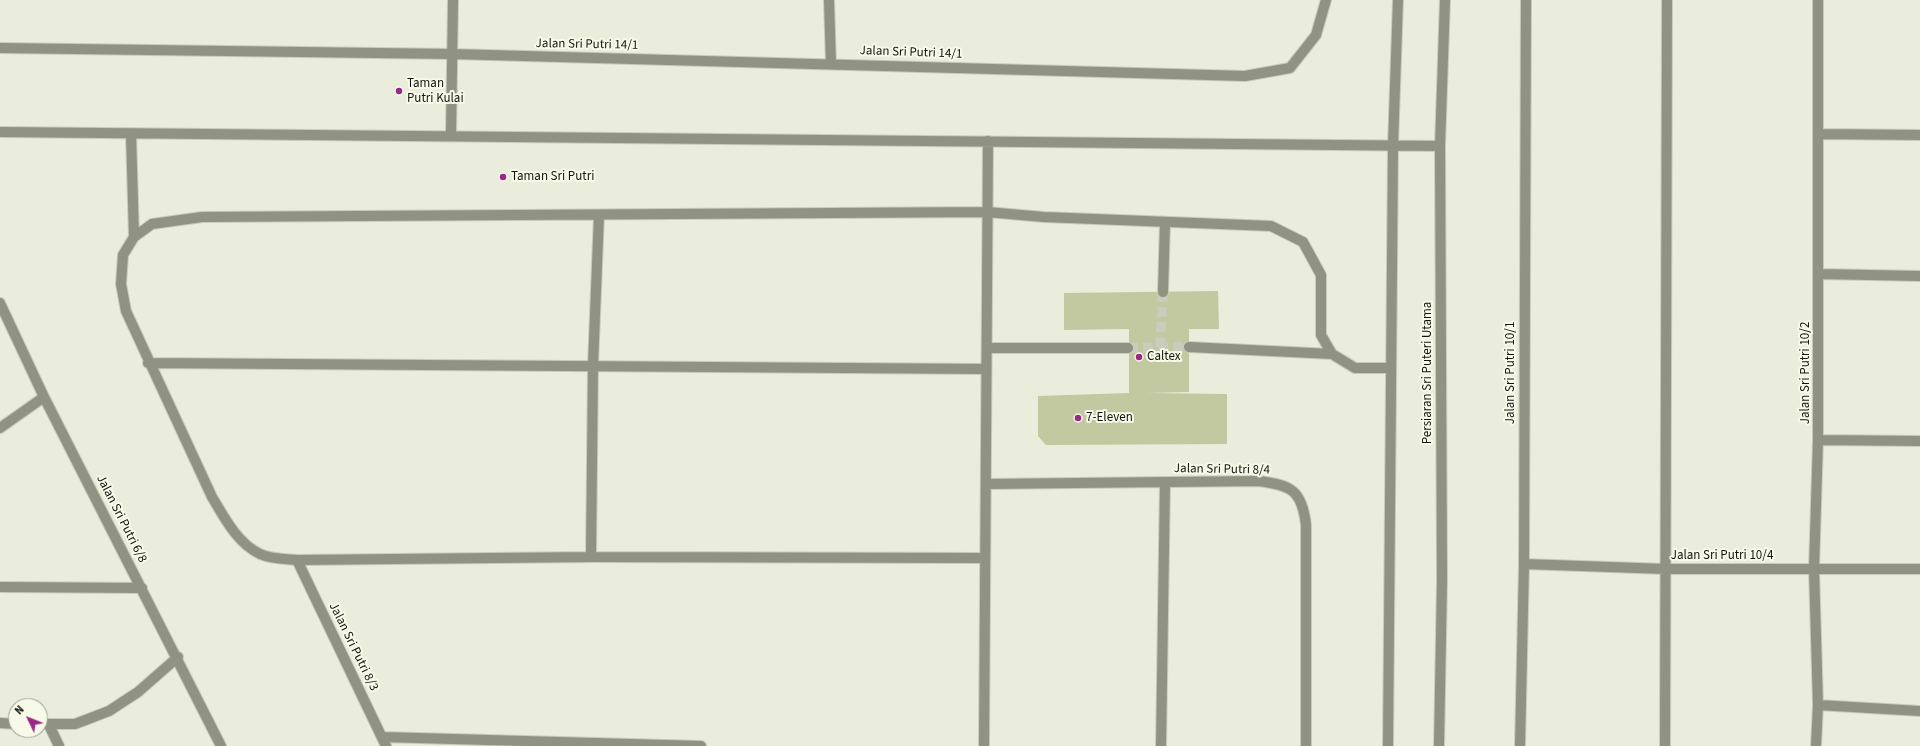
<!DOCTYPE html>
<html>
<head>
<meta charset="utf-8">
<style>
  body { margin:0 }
  #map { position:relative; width:1920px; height:746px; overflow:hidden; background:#eaeddb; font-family:"Source Sans 3",sans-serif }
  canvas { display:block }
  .north { position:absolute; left:8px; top:698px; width:40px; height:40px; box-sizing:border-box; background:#f7fae9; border:1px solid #9c9e91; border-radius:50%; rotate:313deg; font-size:11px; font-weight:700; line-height:16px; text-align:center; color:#13140e }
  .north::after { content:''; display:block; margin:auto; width:14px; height:18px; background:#992887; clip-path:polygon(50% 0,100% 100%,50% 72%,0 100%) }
</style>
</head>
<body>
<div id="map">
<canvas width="1920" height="746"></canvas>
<div class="north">N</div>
</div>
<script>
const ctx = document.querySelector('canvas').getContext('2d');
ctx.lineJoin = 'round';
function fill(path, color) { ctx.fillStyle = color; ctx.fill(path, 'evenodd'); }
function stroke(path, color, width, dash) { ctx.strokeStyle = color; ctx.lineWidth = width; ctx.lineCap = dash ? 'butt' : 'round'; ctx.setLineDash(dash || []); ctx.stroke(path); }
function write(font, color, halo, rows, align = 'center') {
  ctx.font = font + ' "Source Sans 3",sans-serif'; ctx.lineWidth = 4; ctx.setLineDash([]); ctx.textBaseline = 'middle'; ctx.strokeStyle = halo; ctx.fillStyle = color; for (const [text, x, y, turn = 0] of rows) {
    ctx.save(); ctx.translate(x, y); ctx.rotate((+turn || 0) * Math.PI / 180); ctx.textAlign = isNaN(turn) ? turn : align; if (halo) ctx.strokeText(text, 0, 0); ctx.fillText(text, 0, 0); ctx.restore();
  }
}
const building = new Path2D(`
  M1218,291L1219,329H1189V392L1146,393L1227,394V444L1046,445L1038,436V396L1129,393V329L1064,330V293Z`);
const minorTunnel = new Path2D(`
  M1160,347L1163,292
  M1128,348L1189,347`);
const minor = new Path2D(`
  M829,0L831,64
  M0,48L452,54L1245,76L1290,68L1316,35L1326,0
  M0,132L1440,146
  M131,134L134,237
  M1818,134L1920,135
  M451,136L453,0
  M1819,274L1920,276
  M1163,292L1165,222
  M0,303L44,397L221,746
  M1189,347L1332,354
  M987,348H1128
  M148,363L986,369
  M0,428L44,397
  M1818,440L1920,441
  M986,484L1258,481C1291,485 1302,490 1306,525V746
  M591,557L593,365L599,215
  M985,558L591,557L297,560C285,559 271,559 260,554C237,543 224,517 212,497L126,311L121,284L123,255L134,237L152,224L202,217L987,212L1044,217L1271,226L1303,242L1321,275V335L1332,354L1355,368H1391
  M297,560L386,746
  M1524,564L1666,569H1920
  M0,587L142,588
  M1818,705L1920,711
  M0,723L16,724
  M40,724H75L109,711L138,692L178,657
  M49,725L59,746
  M382,737L701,746
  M984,746L988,141
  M1161,746L1165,482
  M1388,746L1393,145L1398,0
  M1439,746L1442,580L1440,146L1445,0
  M1520,746L1524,564L1526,0
  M1665,746L1667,0
  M1816,746L1818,705L1814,569L1818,440V0`);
const markers = [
  [399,91,4,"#992887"],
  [503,177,4,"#992887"],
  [1139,357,4,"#992887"],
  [1078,418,4,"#992887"]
];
const streetNames = [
  ["Jalan Sri Putri 14/1",587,45,1],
  ["Jalan Sri Putri 14/1",911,53,2],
  ["Persiaran Sri Puteri Utama",1428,373,-90],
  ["Jalan Sri Putri 10/1",1511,373,-90],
  ["Jalan Sri Putri 10/2",1806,373,-90],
  ["Jalan Sri Putri 8/4",1222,470,1],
  ["Jalan Sri Putri 6/8",121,519,63],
  ["Jalan Sri Putri 10/4",1722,556],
  ["Jalan Sri Putri 8/3",353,647,64]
];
const poiNames = [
  ["Taman",407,84],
  ["Putri Kulai",407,99],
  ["Taman Sri Putri",511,177],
  ["Caltex",1147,357],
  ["7-Eleven",1086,418]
];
fill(building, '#c2c89f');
stroke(minorTunnel, '#caccbc', 10, [10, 5]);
stroke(minor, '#c8caba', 12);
stroke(minor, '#909382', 10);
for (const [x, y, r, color] of markers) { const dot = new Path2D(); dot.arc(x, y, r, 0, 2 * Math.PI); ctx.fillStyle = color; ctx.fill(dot); stroke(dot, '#f7fae9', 1.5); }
write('13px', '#13140e', '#f7fae9', streetNames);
write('13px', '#13140e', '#f7fae9', poiNames, 'left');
</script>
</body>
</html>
